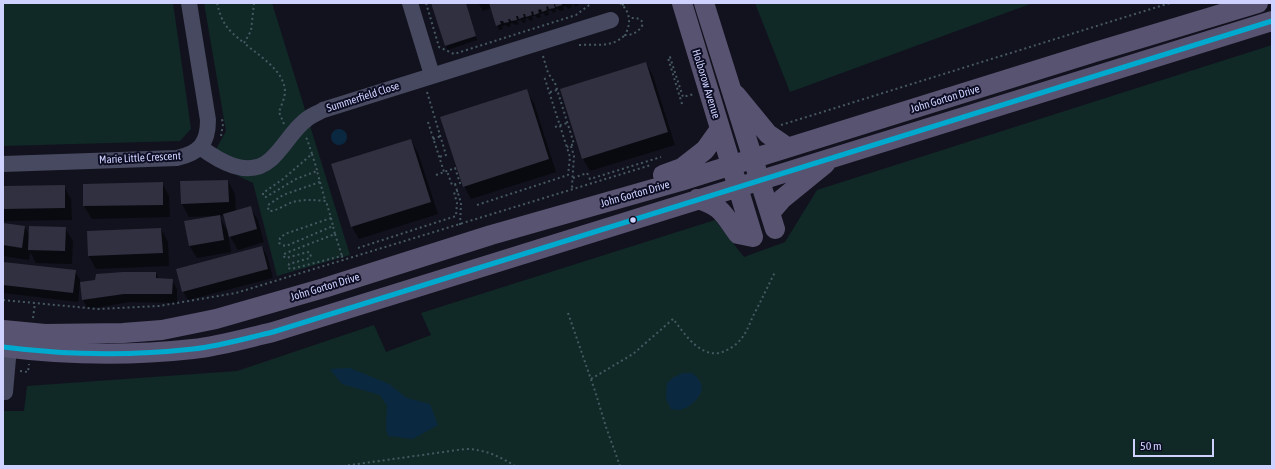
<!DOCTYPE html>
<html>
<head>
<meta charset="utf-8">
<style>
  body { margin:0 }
  #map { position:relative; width:1275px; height:469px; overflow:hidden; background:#12121e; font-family:"Asap Condensed",sans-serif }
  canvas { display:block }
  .frame { position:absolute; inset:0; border:4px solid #cfd2ff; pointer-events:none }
  .scale { position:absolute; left:1133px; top:439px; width:81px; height:18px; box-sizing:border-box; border:2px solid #cfd2ff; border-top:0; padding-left:5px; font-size:12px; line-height:14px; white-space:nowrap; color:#cfd2ff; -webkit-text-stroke:3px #0d0d23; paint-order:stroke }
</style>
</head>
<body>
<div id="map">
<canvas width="1275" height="469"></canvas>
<div class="frame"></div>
<div class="scale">50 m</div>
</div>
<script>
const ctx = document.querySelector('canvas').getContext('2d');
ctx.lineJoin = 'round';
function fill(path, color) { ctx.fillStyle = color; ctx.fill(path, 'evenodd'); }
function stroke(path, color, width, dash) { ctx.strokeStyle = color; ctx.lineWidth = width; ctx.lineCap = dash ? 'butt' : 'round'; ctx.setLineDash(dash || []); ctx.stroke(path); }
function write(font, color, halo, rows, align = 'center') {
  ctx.font = font + ' "Asap Condensed",sans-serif'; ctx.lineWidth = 4; ctx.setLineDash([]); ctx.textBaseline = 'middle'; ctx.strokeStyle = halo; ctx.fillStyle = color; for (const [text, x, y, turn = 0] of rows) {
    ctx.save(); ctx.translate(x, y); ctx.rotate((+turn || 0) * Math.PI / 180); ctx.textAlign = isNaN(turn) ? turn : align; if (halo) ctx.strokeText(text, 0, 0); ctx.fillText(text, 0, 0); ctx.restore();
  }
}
const green = new Path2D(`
  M3,3H173L191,129L180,141L3,146Z
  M204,3H272L350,255L277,276L253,183L209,162L226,131Z
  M755,3H1033L790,92Z
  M1272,45V466H3V411H24L27,386L237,371L374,325L386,352L431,335L421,313L715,220L744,257L785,242L817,190Z`);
const water = new Path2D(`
  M331 137a8 8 0 1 1 16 0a8 8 0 1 1-16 0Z
  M350,368L389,384L407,398L430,404L438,425L413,439L388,436L386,429L387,406L380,395L342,384L330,369Z
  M683,373H692C694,375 698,377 699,380C708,392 692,407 680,410C677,410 673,409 671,409L666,399L667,383L674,377Z`);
const shadow = new Path2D(`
  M432,3H466L477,40L448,50L445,46Z
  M478,3H578L579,5L575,7L574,4L571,5L572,7L568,9L566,6L563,7L564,10L560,11L558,9H555L556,12L553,13L551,10L548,11L549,15L545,16L544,13L540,14L541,17L537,18L536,16H532L533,20L530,21L528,18L525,19L526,22L523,23L521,20L517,21L519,24L515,25L513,23L510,24L511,26L507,27L506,25L502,26L503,29L499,30L492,8L483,11Z
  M646,63L653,76L675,145L590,171L583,159Z
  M526,91L534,103L556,172L471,199L464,186Z
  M411,140L418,153L438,214L359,239L352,227Z
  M228,181L235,194L236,212L250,207L258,220L264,242L238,250L228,233L231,252L197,258L189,245L216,216L189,217L182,204ZM224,215L227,230L219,216Z
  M162,183L169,196L170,217L92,219L84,206V185Z
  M64,186L71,199L72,220L3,221V187Z
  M3,224L25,227L29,235L65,228L73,241L72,264L36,263L30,252L29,260L3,256Z
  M161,229L168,242L169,266L96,269L89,256Z
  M262,247L267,256L273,278L188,300L183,291Z
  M3,263L75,271L80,280V283L156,273L159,280H172L177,289V303L130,302L88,309L83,300L81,283H80L78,302L3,293Z`);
const building = new Path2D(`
  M431,3H466L476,36L445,46Z
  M489,3H562V5L556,7L555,4L554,5L555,8L549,9L548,6L546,7L547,10L542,12L541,9L538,10L539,13L534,15L533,11L531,12L532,15L526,17L525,14H523L524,17L519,19L518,16H516L517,20L511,21L510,19H508L509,22L504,23L503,21H500L501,24L496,26Z
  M646,62L668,132L582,159L560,89Z
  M527,89L549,159L463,187L440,117Z
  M411,139L431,202L351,227L331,164Z
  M228,180L229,202L181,204L180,181Z
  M163,182V205L83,206V184Z
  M65,185V208L3,209V186Z
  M251,206L257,229L229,237L223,214Z
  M220,215L224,240L189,246L184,221Z
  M3,223L25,226L22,248L3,245Z
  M29,226L66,227L65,251L28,250Z
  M161,228L163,253L88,256L87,231Z
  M262,246L268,269L182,292L176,269Z
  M3,262L76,270L73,293L3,285Z
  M123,272H156V278L173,279L172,294H124L82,300L80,282L95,280L96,274Z`);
const path = new Path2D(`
  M217,3C222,24 227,29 244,43
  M254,3L251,31L244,43C258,55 284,70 285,91C285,98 281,106 279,112L284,124
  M426,3L439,47L454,54L576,15L592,3
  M620,3C631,12 631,24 625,35C633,35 639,32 643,24C641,17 635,18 629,18
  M622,5L628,3
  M579,45C596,44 612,48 625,35
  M543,56L548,73L555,83L574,144L567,147
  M427,92L446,155L439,157
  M550,92L557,90
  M682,104L668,58L670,57L683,97L694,94
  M428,122L444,172
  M781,125L1170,3
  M555,127L567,123
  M221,136L223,124L222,119
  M306,138L307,139L312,154L283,179L263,193V196L266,197L296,179L317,171L320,182L283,195L268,205V208L269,211C275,212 286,204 293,202C304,199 314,200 326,201L331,218L285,234L280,238L279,243L282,245L286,246L333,226L335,234L286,253L283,255V256L286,258L308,252L311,254L310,258L289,264L288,268L291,269L342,256L343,261
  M433,139L441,136
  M571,146L574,156L572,186L573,190
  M312,154L317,170
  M436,175L455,168L460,183L452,185L447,171
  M573,178L587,173L590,179L661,157
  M320,182L325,200
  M455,184L461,203L460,225
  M477,205L568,175L570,157L544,76
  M331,218L333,226
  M335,234L342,256
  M358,248L456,216L457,203L454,192L458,191
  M3,300L98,309L159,306L236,293L651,165
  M568,313L595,391L606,427L620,466
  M33,318L35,303
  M20,371L28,372L29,364
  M591,379L633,354L673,319C682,330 691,345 705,351C718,358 734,348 742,338C747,331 750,323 753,316C761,301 768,286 775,272
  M343,466L465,449C484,449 499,456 515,466`);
const minor = new Path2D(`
  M410,3L432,75
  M200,147C219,161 248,179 270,160C284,148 292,130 307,119C312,115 318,113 323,110L611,20
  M3,164L177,158C199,153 208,144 208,120L189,3
  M5,392L10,336`);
const major = new Path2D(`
  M682,3L753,237L738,234C724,215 721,205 697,199
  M704,3L775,229
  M736,95L768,134L787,147
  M663,175L682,168L705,150L720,129
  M770,213L782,199L825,164
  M3,330L45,334L123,333L162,330L216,319L324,288L491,235L681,181L1095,52L1258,3
  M3,347C66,355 130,356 193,349C220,346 247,338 273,332L1272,21`);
const bus1 = new Path2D(`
  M3,347C66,355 130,356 193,349C220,346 247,338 273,332L1272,21`);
const markers = [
  [633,220,3.5,"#cfd2ff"]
];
const streetNames = [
  ["Holborow Avenue",706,84,73],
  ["Summerfield Close",363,97,-18],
  ["John Gorton Drive",945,99,-17],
  ["Marie Little Crescent",140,158,-3],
  ["John Gorton Drive",635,194,-16],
  ["John Gorton Drive",325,287,-17]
];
fill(green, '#102926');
fill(water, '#0b2841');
fill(shadow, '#0007');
fill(building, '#303040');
stroke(path, '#465962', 2, [2, 3]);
stroke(minor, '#46495f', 16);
stroke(major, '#595372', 20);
stroke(bus1, '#00a9ce', 5);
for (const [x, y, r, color] of markers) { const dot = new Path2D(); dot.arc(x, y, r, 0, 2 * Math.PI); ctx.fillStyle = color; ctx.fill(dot); stroke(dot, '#0d0d23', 1.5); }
write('11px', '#cfd2ff', '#0d0d23', streetNames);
</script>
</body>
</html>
